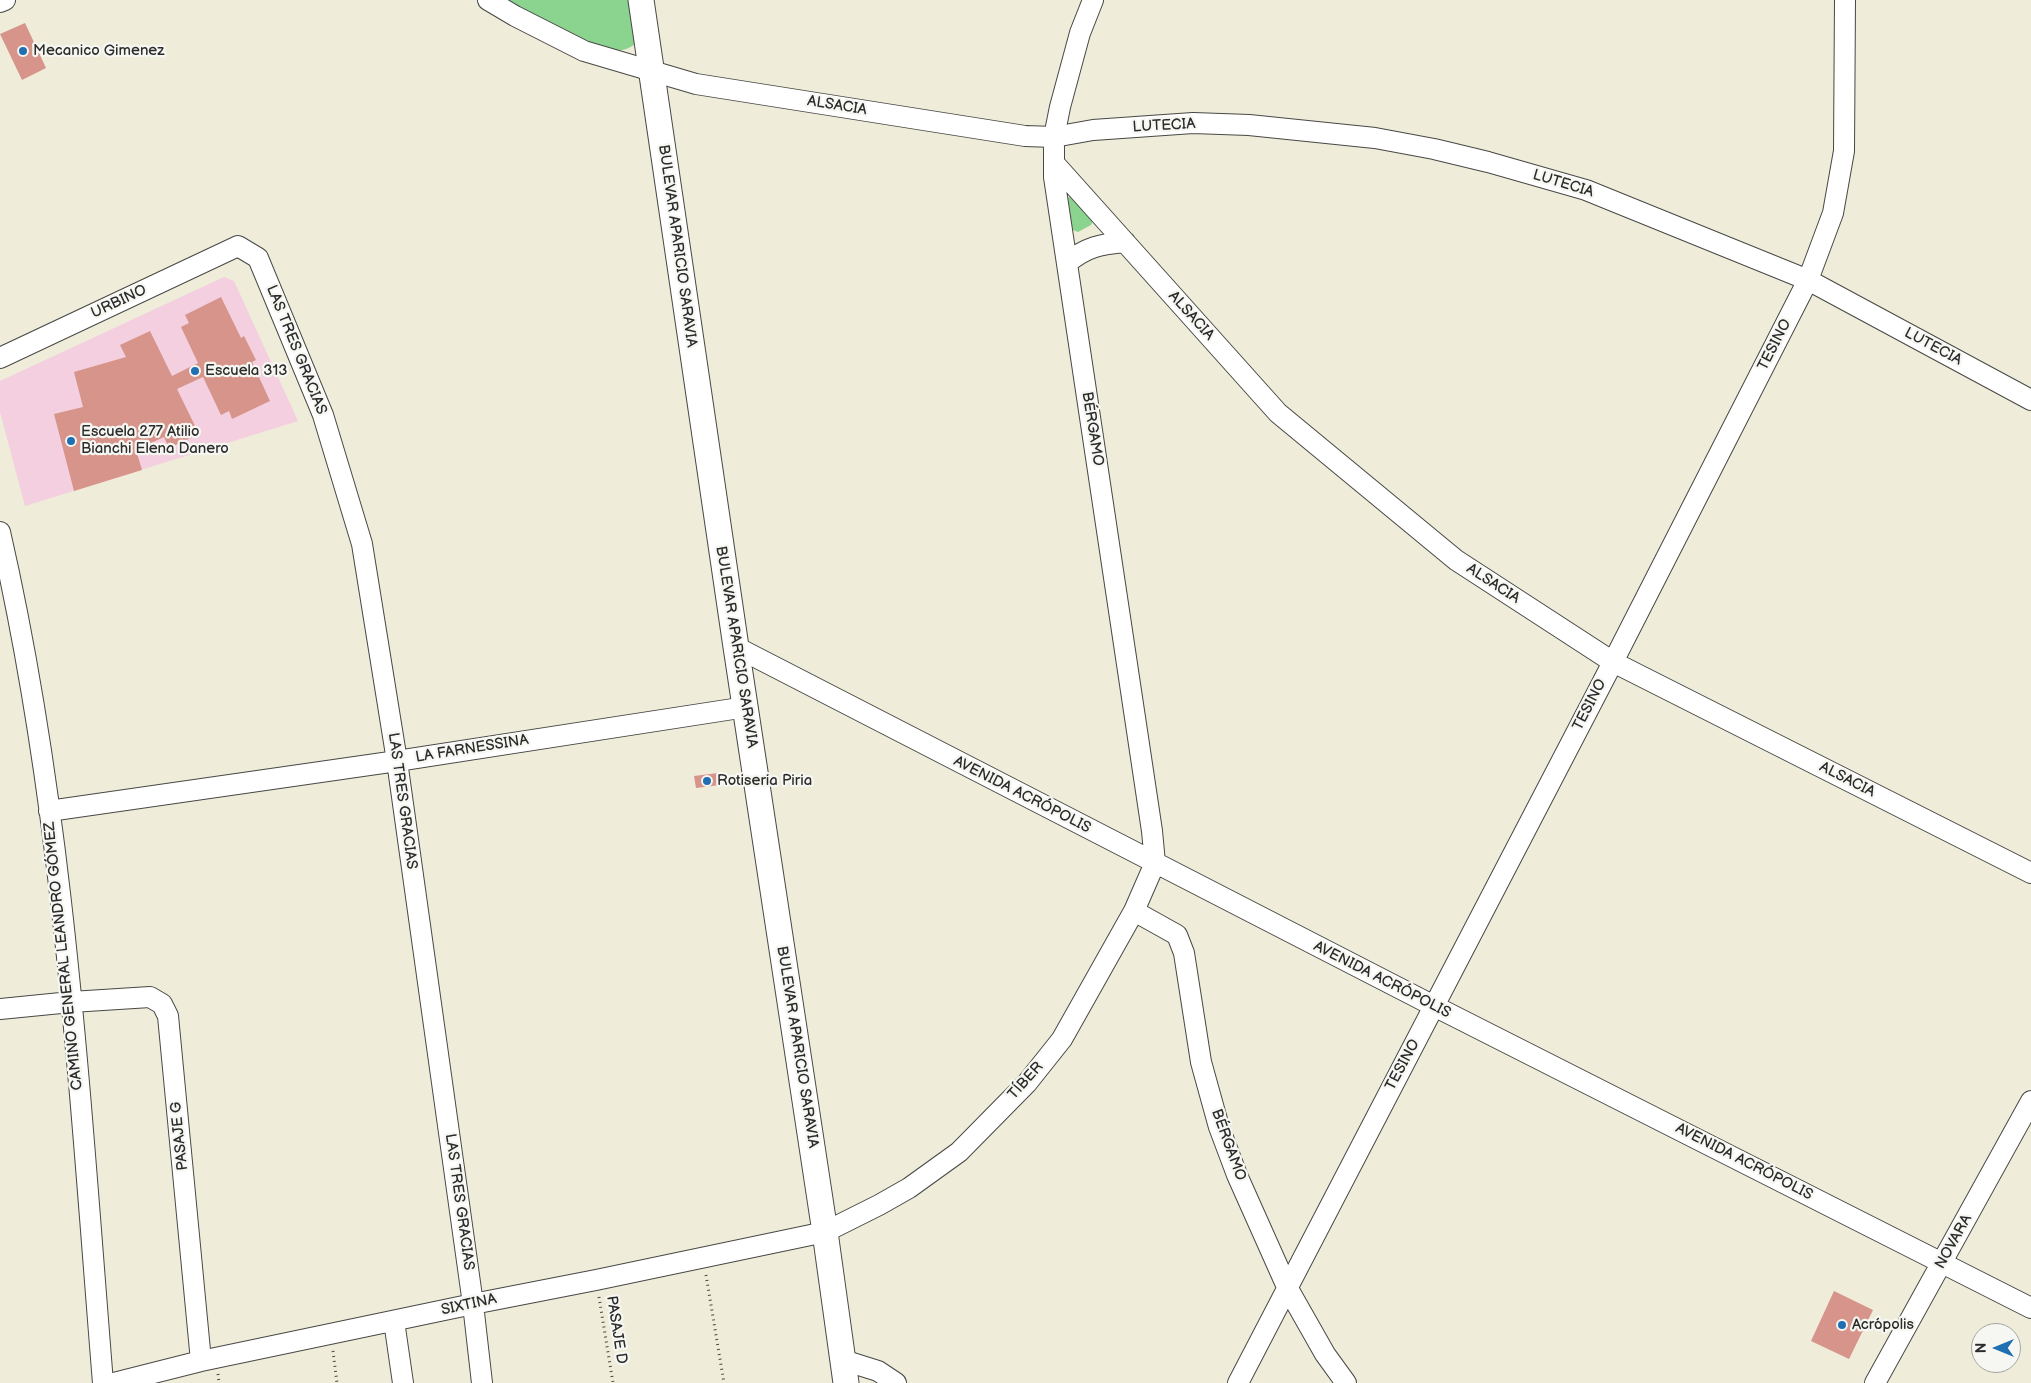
<!DOCTYPE html>
<html>
<head>
<meta charset="utf-8">
<style>
  body { margin:0 }
  #map { position:relative; width:2031px; height:1383px; overflow:hidden; background:#efecd9; font-family:"Balsamiq Sans",sans-serif }
  canvas { display:block }
  .north { position:absolute; left:1971px; top:1323px; width:50px; height:50px; box-sizing:border-box; background:#f6f6f2; border:1px solid #a5a5a2; border-radius:50%; rotate:270deg; font-size:14px; font-weight:700; line-height:20px; text-align:center; color:#2b2b2b }
  .north::after { content:''; display:block; margin:auto; width:18px; height:22px; background:#1f6fb2; clip-path:polygon(50% 0,100% 100%,50% 72%,0 100%) }
</style>
</head>
<body>
<div id="map">
<canvas width="2031" height="1383"></canvas>
<div class="north">N</div>
</div>
<script>
const ctx = document.querySelector('canvas').getContext('2d');
ctx.lineJoin = 'round';
function fill(path, color) { ctx.fillStyle = color; ctx.fill(path, 'evenodd'); }
function stroke(path, color, width, dash) { ctx.strokeStyle = color; ctx.lineWidth = width; ctx.lineCap = dash ? 'butt' : 'round'; ctx.setLineDash(dash || []); ctx.stroke(path); }
function write(font, color, halo, rows, align = 'center') {
  ctx.font = font + ' "Balsamiq Sans",sans-serif'; ctx.lineWidth = 4.5; ctx.setLineDash([]); ctx.textBaseline = 'middle'; ctx.strokeStyle = halo; ctx.fillStyle = color; for (const [text, x, y, turn = 0] of rows) {
    ctx.save(); ctx.translate(x, y); ctx.rotate((+turn || 0) * Math.PI / 180); ctx.textAlign = isNaN(turn) ? turn : align; if (halo) ctx.strokeText(text, 0, 0); ctx.fillText(text, 0, 0); ctx.restore();
  }
}
const built = new Path2D(`
  M224,277L234,281L298,421L25,506L0,412V381Z`);
const green = new Path2D(`
  M505,0H634C635,9 640,30 638,38C636,47 624,51 616,50C584,45 534,16 505,0Z
  M1071,195L1093,221L1091,225L1078,232L1073,230L1072,226L1068,198Z`);
const building = new Path2D(`
  M25,23L46,68L22,80L0,34Z
  M221,297L241,338L244,336L256,360L252,362L270,401L232,419L229,411L221,415L203,377L177,389L199,434L169,448L164,437L136,450L142,470L74,491L54,414L83,407L74,372L126,357L120,345L150,331L172,376L198,363L181,327L189,323L185,315Z
  M718,773L720,785L696,788L694,776Z
  M1834,1291L1873,1310L1849,1359L1811,1341Z`);
const path = new Path2D(`
  M706,1275L724,1383
  M599,1297L613,1383
  M333,1351L337,1383
  M218,1374L219,1383`);
const minor = new Path2D(`
  M488,0L515,16L584,51L696,84L1025,136L1054,137L1093,130L1193,123L1249,125L1375,138L1434,149L1488,162L1586,190L1808,280L2031,400
  M0,2L5,0
  M1054,163L1278,413L1456,560L1613,662L2031,873
  M1067,263C1086,247 1101,244 1125,242
  M0,358L238,246L258,258L323,415L362,544L397,761L473,1304L482,1383
  M0,532C64,811 80,1099 103,1383
  M736,647L1434,1006L2031,1308
  M49,811L397,761L746,707
  M1134,911L1177,935L1184,953L1201,1062L1219,1127L1237,1175L1287,1287L1325,1354L1346,1383
  M0,1009L71,1002L150,997L162,1004L168,1016L201,1361
  M394,1321L403,1383
  M843,1360L878,1371L896,1383
  M114,1383L201,1361L473,1304L596,1280L825,1232L879,1205L909,1188L959,1152L1027,1083L1062,1039L1134,911L1155,863L1152,831L1054,177V137L1060,107L1080,33L1093,0
  M1238,1383L1613,662L1808,280L1833,213L1844,151L1845,0
  M1875,1383L2031,1101`);
const tertiary = new Path2D(`
  M641,0L736,647L825,1232L846,1383`);
const markers = [
  [23,51,5,"#1f6fb2"],
  [195,371,5,"#1f6fb2"],
  [71,441,5,"#1f6fb2"],
  [707,781,5,"#1f6fb2"],
  [1842,1325,5,"#1f6fb2"]
];
const poiNames = [
  ["Mecanico Gimenez",33,51],
  ["Escuela 313",205,371],
  ["Escuela 277 Atilio",81,432],
  ["Bianchi Elena Danero",81,449],
  ["Rotiseria Piria",717,781],
  ["Acrópolis",1852,1325]
];
const streetNames = [
  ["ALSACIA",837,106,9],
  ["LUTECIA",1164,126,-3],
  ["LUTECIA",1563,184,17],
  ["BULEVAR APARICIO SARAVIA",677,246,82],
  ["URBINO",119,302,-25],
  ["ALSACIA",1191,316,48],
  ["TESINO",1775,345,-63],
  ["LUTECIA",1933,347,28],
  ["LAS TRES GRACIAS",296,350,68],
  ["BÉRGAMO",1092,429,81],
  ["ALSACIA",1493,584,33],
  ["BULEVAR APARICIO SARAVIA",736,647,81],
  ["TESINO",1590,705,-63],
  ["LA FARNESSINA",472,749,-9],
  ["ALSACIA",1847,780,27],
  ["AVENIDA ACRÓPOLIS",1022,795,27],
  ["LAS TRES GRACIAS",402,801,82],
  ["CAMINO GENERAL LEANDRO GÓMEZ",64,956,-96],
  ["AVENIDA ACRÓPOLIS",1382,980,27],
  ["BULEVAR APARICIO SARAVIA",797,1047,81],
  ["TESINO",1403,1065,-62],
  ["TÍBER",1026,1081,-48],
  ["PASAJE G",180,1136,-96],
  ["BÉRGAMO",1228,1145,70],
  ["AVENIDA ACRÓPOLIS",1744,1162,27],
  ["LAS TRES GRACIAS",459,1202,82],
  ["NOVARA",1954,1242,-61],
  ["SIXTINA",469,1305,-12],
  ["PASAJE D",616,1330,81]
];
fill(built, '#f3cfdf');
fill(green, '#8bd48f');
fill(building, '#d6948a');
stroke(minor, '#484845', 22);
stroke(tertiary, '#484845', 27);
stroke(path, '#484845', 3, [1, 4]);
stroke(minor, '#fff', 20);
stroke(tertiary, '#fff', 25);
for (const [x, y, r, color] of markers) { const dot = new Path2D(); dot.arc(x, y, r, 0, 2 * Math.PI); ctx.fillStyle = color; ctx.fill(dot); stroke(dot, '#f6f6f2', 2); }
write('15px', '#2b2b2b', '#f6f6f2', poiNames, 'left');
write('15px', '#2b2b2b', '#f6f6f2', streetNames);
</script>
</body>
</html>
